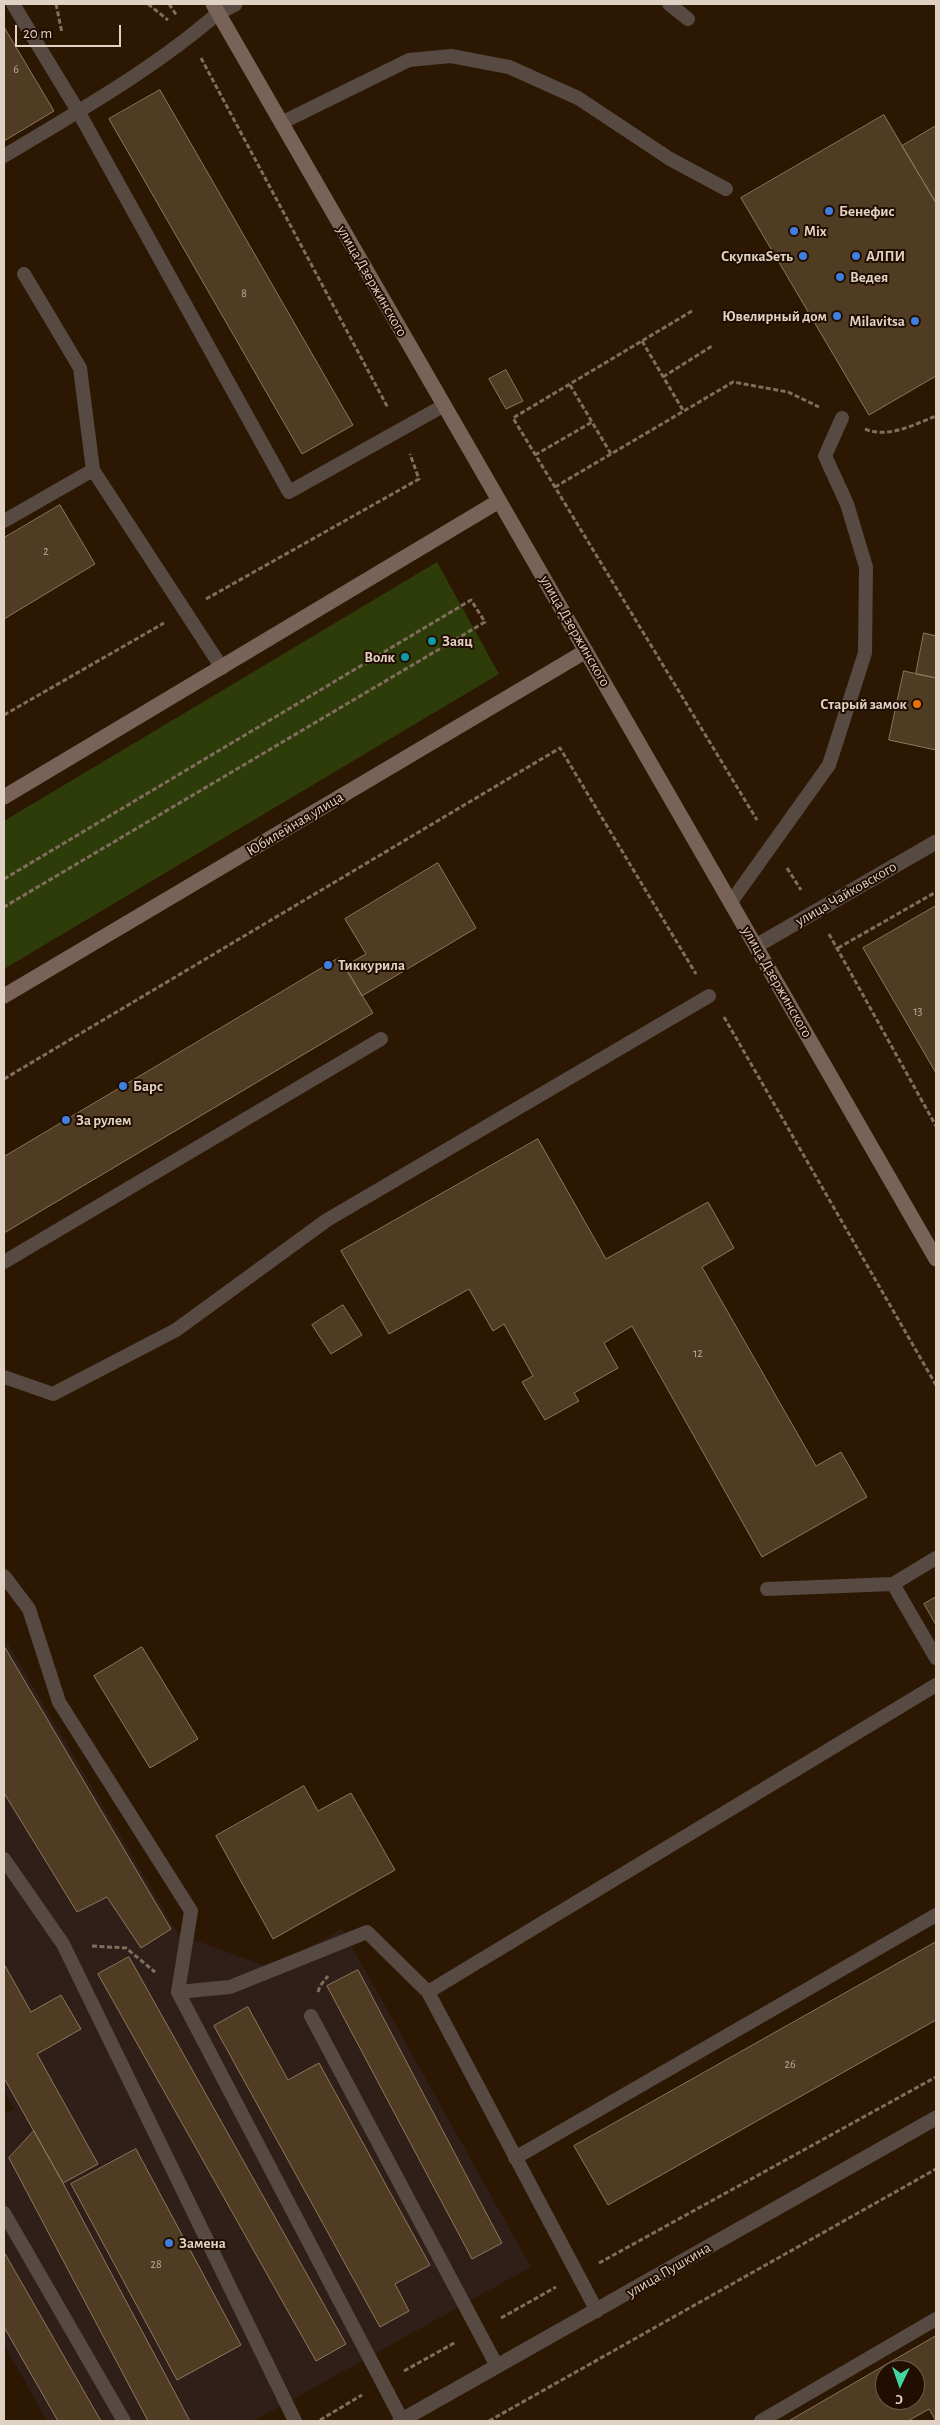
<!DOCTYPE html>
<html>
<head>
<meta charset="utf-8">
<style>
  body { margin:0 }
  #map { position:relative; width:940px; height:2425px; overflow:hidden; background:#2b1702; font-family:"Alegreya Sans",sans-serif }
  canvas { display:block }
  .frame { position:absolute; inset:0; border:5px solid #dfd1c4; pointer-events:none }
  .north { position:absolute; left:875px; top:2360px; width:50px; height:50px; box-sizing:border-box; background:#210e00; border:1px solid #6d5c4e; border-radius:50%; rotate:183deg; font-size:14px; font-weight:700; line-height:20px; text-align:center; color:#dfd1c4 }
  .north::after { content:''; display:block; margin:auto; width:18px; height:22px; background:#44d49f; clip-path:polygon(50% 0,100% 100%,50% 72%,0 100%) }
  .scale { position:absolute; left:15px; top:25px; width:106px; height:22px; box-sizing:border-box; border:2px solid #dfd1c4; border-top:0; padding-left:6px; font-size:15px; line-height:18px; white-space:nowrap; color:#dfd1c4; -webkit-text-stroke:4px #210e00; paint-order:stroke }
</style>
</head>
<body>
<div id="map">
<canvas width="940" height="2425"></canvas>
<div class="frame"></div>
<div class="north">С</div>
<div class="scale">20 m</div>
</div>
<script>
const ctx = document.querySelector('canvas').getContext('2d');
ctx.lineJoin = 'round';
function fill(path, color) { ctx.fillStyle = color; ctx.fill(path, 'evenodd'); }
function stroke(path, color, width, dash) { ctx.strokeStyle = color; ctx.lineWidth = width; ctx.lineCap = dash ? 'butt' : 'round'; ctx.setLineDash(dash || []); ctx.stroke(path); }
function write(font, color, halo, rows, align = 'center') {
  ctx.font = font + ' "Alegreya Sans",sans-serif'; ctx.lineWidth = 4; ctx.setLineDash([]); ctx.textBaseline = 'middle'; ctx.strokeStyle = halo; ctx.fillStyle = color; for (const [text, x, y, turn = 0] of rows) {
    ctx.save(); ctx.translate(x, y); ctx.rotate((+turn || 0) * Math.PI / 180); ctx.textAlign = isNaN(turn) ? turn : align; if (halo) ctx.strokeText(text, 0, 0); ctx.fillText(text, 0, 0); ctx.restore();
  }
}
const industrial = new Path2D(`
  M4,1637L178,1934L271,1968L342,1929L531,2267L254,2421H47L4,2344V2114L14,2109L4,2090Z`);
const green = new Path2D(`
  M437,562L499,674L4,969V821Z`);
const building = new Path2D(`
  M4,27L54,111L4,141Z
  M160,90L353,425L302,454L109,119Z
  M884,115L936,203V376L869,415L741,198Z
  M936,126V203L902,146Z
  M506,370L523,401L506,409L489,379Z
  M60,505L95,564L4,619V538Z
  M924,633L936,636V678L916,674Z
  M904,671L936,678V750L889,740Z
  M438,863L476,928L362,996L345,966L366,954L345,919Z
  M936,906V1073L863,948Z
  M339,958L373,1013L4,1233V1157Z
  M538,1139L606,1259L708,1202L734,1248L702,1267L816,1466L841,1452L867,1497L762,1557L632,1326L604,1343L618,1368L574,1393L579,1401L545,1420L522,1382L533,1376L504,1324L493,1331L469,1289L389,1334L341,1251Z
  M343,1305L362,1335L331,1354L312,1325Z
  M936,1597V1625L924,1604Z
  M4,1646L171,1929L141,1948L107,1897L77,1912L4,1793Z
  M142,1647L198,1739L150,1768L94,1676Z
  M304,1786L318,1811L351,1793L395,1870L273,1939L216,1836Z
  M936,1942V2020L608,2205L574,2146Z
  M129,1957L346,2344L316,2361L98,1974Z
  M4,1964L31,2012L61,1995L81,2029L37,2054L98,2164L63,2183L4,2078Z
  M358,1970L502,2243L472,2259L327,1986Z
  M248,2007L288,2080L319,2063L430,2265L395,2284L409,2311L380,2327L214,2026Z
  M34,2131L63,2183L190,2421H148L9,2158Z
  M136,2149L241,2345L177,2380L71,2184Z
  M4,2252L101,2421H58L4,2327Z
  M936,2336V2421L929,2409L908,2421H789ZM885,2370H915V2400H885Z`);
const path = new Path2D(`
  M56,4L62,33
  M148,4L168,20
  M169,4L177,16
  M201,58L388,408
  M692,311L513,418L757,820
  M642,341L684,412
  M663,377L712,346
  M570,385L611,454
  M865,429C888,439 915,424 936,416
  M535,455L592,422
  M555,487L733,382L788,392L819,407
  M206,599L419,479L410,454
  M4,715L164,623
  M787,868L801,890
  M4,879L471,600L485,622L4,907
  M829,934L936,1126
  M838,948L936,892
  M724,1017L936,1385
  M4,1079L560,748L696,974
  M92,1946L126,1948L155,1972
  M318,1992L320,1986L328,1976
  M599,2263L936,2077
  M501,2318L556,2287
  M404,2371L456,2342
  M320,2420L362,2395
  M489,2421L936,2169`);
const lane = new Path2D(`
  M13,4L78,111L289,492L443,406
  M669,4L688,19
  M281,123L409,60L451,56L509,67L578,98L670,159L726,189
  M4,156C77,112 154,69 218,13
  M24,274L80,368L93,470L222,668
  M4,521L93,470
  M731,902L829,765L865,653L866,567L847,504L825,456L842,418
  M4,1262L381,1039
  M4,1377L53,1394L176,1330L327,1220L709,996
  M4,1576L29,1609L59,1702L191,1911L178,1992L402,2420
  M893,1584L936,1658
  M767,1589L893,1584L936,1558
  M4,1859L63,1944L295,2421
  M178,1992L230,1987L367,1932L428,1992
  M311,2016L497,2366
  M515,2158L936,1915
  M4,2213L124,2421
  M597,2311L428,1992L936,1685
  M761,2421L936,2319`);
const street = new Path2D(`
  M218,13L235,4
  M756,946L936,842
  M400,2421L936,2118`);
const secondary = new Path2D(`
  M213,4L936,1259
  M4,797L499,501
  M4,996L586,651`);
const markers = [
  [829,211,5,"#3f7fe0"],
  [794,231,5,"#3f7fe0"],
  [803,256,5,"#3f7fe0"],
  [856,256,5,"#3f7fe0"],
  [840,277,5,"#3f7fe0"],
  [837,316,5,"#3f7fe0"],
  [915,321,5,"#3f7fe0"],
  [432,641,5,"#0f9aa8"],
  [405,657,5,"#0f9aa8"],
  [917,704,5,"#e8710a"],
  [328,965,5,"#3f7fe0"],
  [123,1086,5,"#3f7fe0"],
  [66,1120,5,"#3f7fe0"],
  [169,2243,5,"#3f7fe0"]
];
const numberNames = [
  ["6",16,69],
  ["8",244,293],
  ["2",46,551],
  ["13",918,1011],
  ["12",698,1353],
  ["26",790,2064],
  ["28",156,2264]
];
const poiNames = [
  ["Бенефис",839,211],
  ["Mix",804,231],
  ["СкупкаSеть",793,256,"right"],
  ["АЛПИ",866,256],
  ["Ведея",850,277],
  ["Ювелирный дом",827,316,"right"],
  ["Milavitsa",905,321,"right"],
  ["Заяц",442,641],
  ["Волк",395,657,"right"],
  ["Старый замок",907,704,"right"],
  ["Тиккурила",338,965],
  ["Барс",133,1086],
  ["За рулем",76,1120],
  ["Замена",179,2243]
];
const streetNames = [
  ["улица Дзержинского",372,281,60],
  ["улица Дзержинского",575,631,60],
  ["Юбилейная улица",295,824,-31],
  ["улица Чайковского",846,894,-30],
  ["улица Дзержинского",777,982,60],
  ["улица Пушкина",669,2270,-30]
];
fill(industrial, '#301f18');
fill(green, '#2e3c09');
fill(building, '#4f3c22');
stroke(building, '#8d785d', 1);
stroke(path, '#806e5d', 3, [5, 2.5]);
stroke(lane, '#574a43', 14);
stroke(street, '#574a43', 15);
stroke(secondary, '#796358', 15);
for (const [x, y, r, color] of markers) { const dot = new Path2D(); dot.arc(x, y, r, 0, 2 * Math.PI); ctx.fillStyle = color; ctx.fill(dot); stroke(dot, '#210e00', 2); }
write('12px', '#bbac9c', null, numberNames);
write('bold 15px', '#dfd1c4', '#210e00', poiNames, 'left');
write('15px', '#dfd1c4', '#210e00', streetNames);
</script>
</body>
</html>
